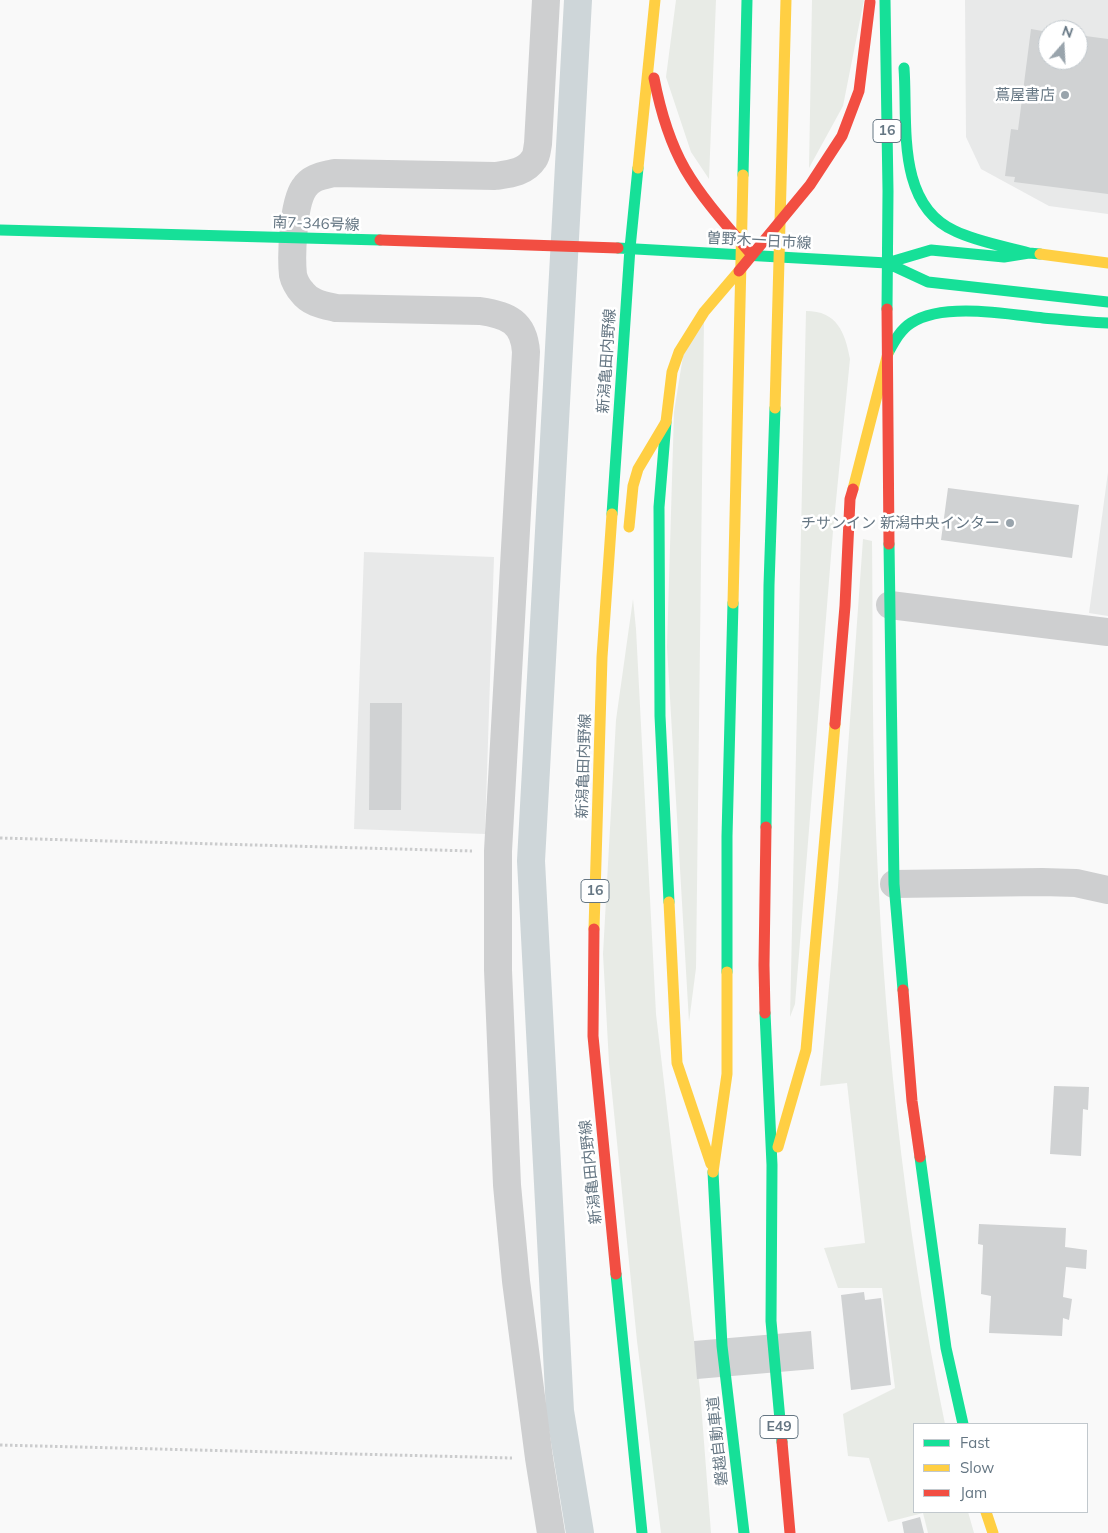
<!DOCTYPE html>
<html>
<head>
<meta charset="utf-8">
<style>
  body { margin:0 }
  #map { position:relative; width:1108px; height:1533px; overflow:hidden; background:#f9f9f9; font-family:Mulish,sans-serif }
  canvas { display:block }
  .legend { position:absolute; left:913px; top:1423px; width:175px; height:90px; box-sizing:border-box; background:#fff; border:1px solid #c1c8cd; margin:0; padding:6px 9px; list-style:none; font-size:15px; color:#657683 }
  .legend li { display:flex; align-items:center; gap:10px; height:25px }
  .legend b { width:25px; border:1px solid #c1c8cd }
  .north { position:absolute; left:1038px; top:20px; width:50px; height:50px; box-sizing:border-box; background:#fff; border:1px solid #c1c8cd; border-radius:50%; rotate:19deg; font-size:14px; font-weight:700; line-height:20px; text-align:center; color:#657683 }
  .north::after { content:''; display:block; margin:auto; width:18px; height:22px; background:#99a4ac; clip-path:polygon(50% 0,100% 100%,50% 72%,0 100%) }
</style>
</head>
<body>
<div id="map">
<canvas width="1108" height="1533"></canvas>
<ul class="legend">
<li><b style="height:6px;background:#16e098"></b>Fast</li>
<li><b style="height:6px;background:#ffcf43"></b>Slow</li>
<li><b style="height:6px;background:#f24e42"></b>Jam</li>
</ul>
<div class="north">N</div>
</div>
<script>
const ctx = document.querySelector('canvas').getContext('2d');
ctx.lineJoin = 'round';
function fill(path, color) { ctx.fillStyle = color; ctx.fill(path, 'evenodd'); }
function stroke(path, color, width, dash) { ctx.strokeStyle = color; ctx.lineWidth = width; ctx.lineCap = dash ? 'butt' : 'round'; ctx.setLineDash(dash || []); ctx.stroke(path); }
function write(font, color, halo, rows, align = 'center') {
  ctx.font = font + ' Mulish,"Noto Sans JP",sans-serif'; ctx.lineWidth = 5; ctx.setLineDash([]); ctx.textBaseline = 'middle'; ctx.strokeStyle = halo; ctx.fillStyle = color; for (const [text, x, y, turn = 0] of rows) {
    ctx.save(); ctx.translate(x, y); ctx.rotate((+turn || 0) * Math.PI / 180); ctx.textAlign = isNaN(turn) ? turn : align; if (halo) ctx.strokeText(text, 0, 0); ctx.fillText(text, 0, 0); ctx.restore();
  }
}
const built = new Path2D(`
  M965,0H1108V214L1049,206L981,169L966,137ZM1048,30H1078V60H1048Z
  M1108,472V616L1089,613Z
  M364,552L494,557L485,834L354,829Z`);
const green = new Path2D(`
  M676,0H716L709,179L691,152L666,77Z
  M812,0H864L843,106L809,168Z
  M806,311C837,311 845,332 850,359L833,531L795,1004L790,1017Z
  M704,319L696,968L689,1022L667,647L674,412L683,356Z
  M863,539L872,541C873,628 872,716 875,804C882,1012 903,1220 945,1424H914V1512H968L974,1533H928L923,1513L888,1522L869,1458L848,1456L843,1414L895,1388L882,1288H838L824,1248L865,1243L847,1083L820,1086L838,887Z
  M633,599L636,629L656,1014L700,1390L711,1533H661L637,1341L609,1063L603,954L616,720Z`);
const canal = new Path2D(`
  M578,0L531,861L560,1411L580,1533`);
const building = new Path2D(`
  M1031,29L1048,32V60H1078V35L1108,39V194L1014,182L1015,177L1005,176L1011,129L1018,130Z
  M948,488L1079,505L1072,558L941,540Z
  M370,703H402L401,810H369Z
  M1054,1086L1089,1087L1088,1110L1083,1109L1081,1156L1050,1154Z
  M979,1224L1066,1228L1065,1247L1087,1250L1086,1269L1066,1267L1063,1297L1072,1299L1069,1320L1063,1318L1062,1336L989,1333L991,1296L981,1294L983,1245L978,1244Z
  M864,1292L865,1300L881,1298L891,1385L851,1390L841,1295Z
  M811,1331L814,1369L697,1379L694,1341Z
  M920,1517L924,1533H904L902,1522Z`);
const path = new Path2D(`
  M0,838L472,851
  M0,1445L512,1458`);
const street = new Path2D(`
  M546,0L538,144C537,148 537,155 534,159C525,173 509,174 495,176L334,173C322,176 311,177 304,188C293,204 291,256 293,275C294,280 298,288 302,292C310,303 323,305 336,308L480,311C508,315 524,322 526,352L498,851V970L507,1185L516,1281L539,1458L551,1533
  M890,605L1108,632
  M894,884L1042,882L1076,883L1108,890`);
const fast = new Path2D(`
  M885,0L888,191L887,309
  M904,68C908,122 895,204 955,231C978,242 1004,246 1029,253
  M743,175L747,0
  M0,230L380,240
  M618,248L887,263L931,250L1004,257L1029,253L1040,254
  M887,263L928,282L1108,302
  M888,353C894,342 900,330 911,323C943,302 1007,314 1043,318C1065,320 1086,322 1108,323
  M666,422L659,507L660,716L669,902
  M612,514L630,248L638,168
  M889,544L894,884L903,990
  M766,827L769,585L775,408
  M727,972V836L733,603
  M765,1013L772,1165L771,1321L782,1442
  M920,1157L946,1348L963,1424
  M713,1172L722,1346L744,1533
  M616,1274L642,1533`);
const slow = new Path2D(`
  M638,168L655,0
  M1040,254L1108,263
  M775,408L786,0
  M853,489L888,353
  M629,527L633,486L638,469L666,422L672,372L679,352L704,312L739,271
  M733,603L743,175
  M669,902L677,1063L711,1164
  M594,929L602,657L612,514
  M778,1147L806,1050L835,724
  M713,1172L727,1074V972
  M986,1512L993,1533`);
const jam = new Path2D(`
  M654,78C660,109 669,141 685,169C703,200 728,227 751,254
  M380,240L618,248
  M739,271L810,185L842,136L859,91L870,2
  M887,309L889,544
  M835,724L845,606L850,499L853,489
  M594,929L593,1036L616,1274
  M903,990L912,1101L920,1157
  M765,1013L764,965L766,827
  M782,1442L790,1533`);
const markers = [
  [1065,95,5,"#99a4ac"],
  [1010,523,5,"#99a4ac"]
];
const shields = [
  [887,131,28],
  [595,891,28],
  [779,1427,38]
];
const shieldNames = [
  ["16",887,131],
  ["16",595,891],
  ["E49",779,1427]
];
const poiNames = [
  ["蔦屋書店",1055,95],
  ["チサンイン 新潟中央インター",1000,523]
];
const streetNames = [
  ["南7-346号線",316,224,2],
  ["曽野木一日市線",759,241,3],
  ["新潟亀田内野線",607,361,-86],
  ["新潟亀田内野線",584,766,-88],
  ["新潟亀田内野線",591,1172,-96],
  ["磐越自動車道",718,1441,-96]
];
fill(built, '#e8e9e9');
fill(green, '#e8ebe6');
stroke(canal, '#ced6d9', 28);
fill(building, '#d0d2d3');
stroke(path, '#cbcccd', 3, [2.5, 2.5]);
stroke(street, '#cecfd0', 28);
stroke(fast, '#16e098', 11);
stroke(slow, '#ffcf43', 11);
stroke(jam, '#f24e42', 11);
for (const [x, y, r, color] of markers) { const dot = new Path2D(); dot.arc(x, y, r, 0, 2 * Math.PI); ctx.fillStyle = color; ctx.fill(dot); stroke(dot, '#fff', 2); }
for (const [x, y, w] of shields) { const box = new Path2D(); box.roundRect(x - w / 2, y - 11.5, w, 23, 4); ctx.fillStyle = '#fff'; ctx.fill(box); stroke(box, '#657683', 1); }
write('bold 14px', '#657683', null, shieldNames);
write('15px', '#657683', '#fff', poiNames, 'right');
write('15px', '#657683', '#fff', streetNames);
</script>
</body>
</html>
